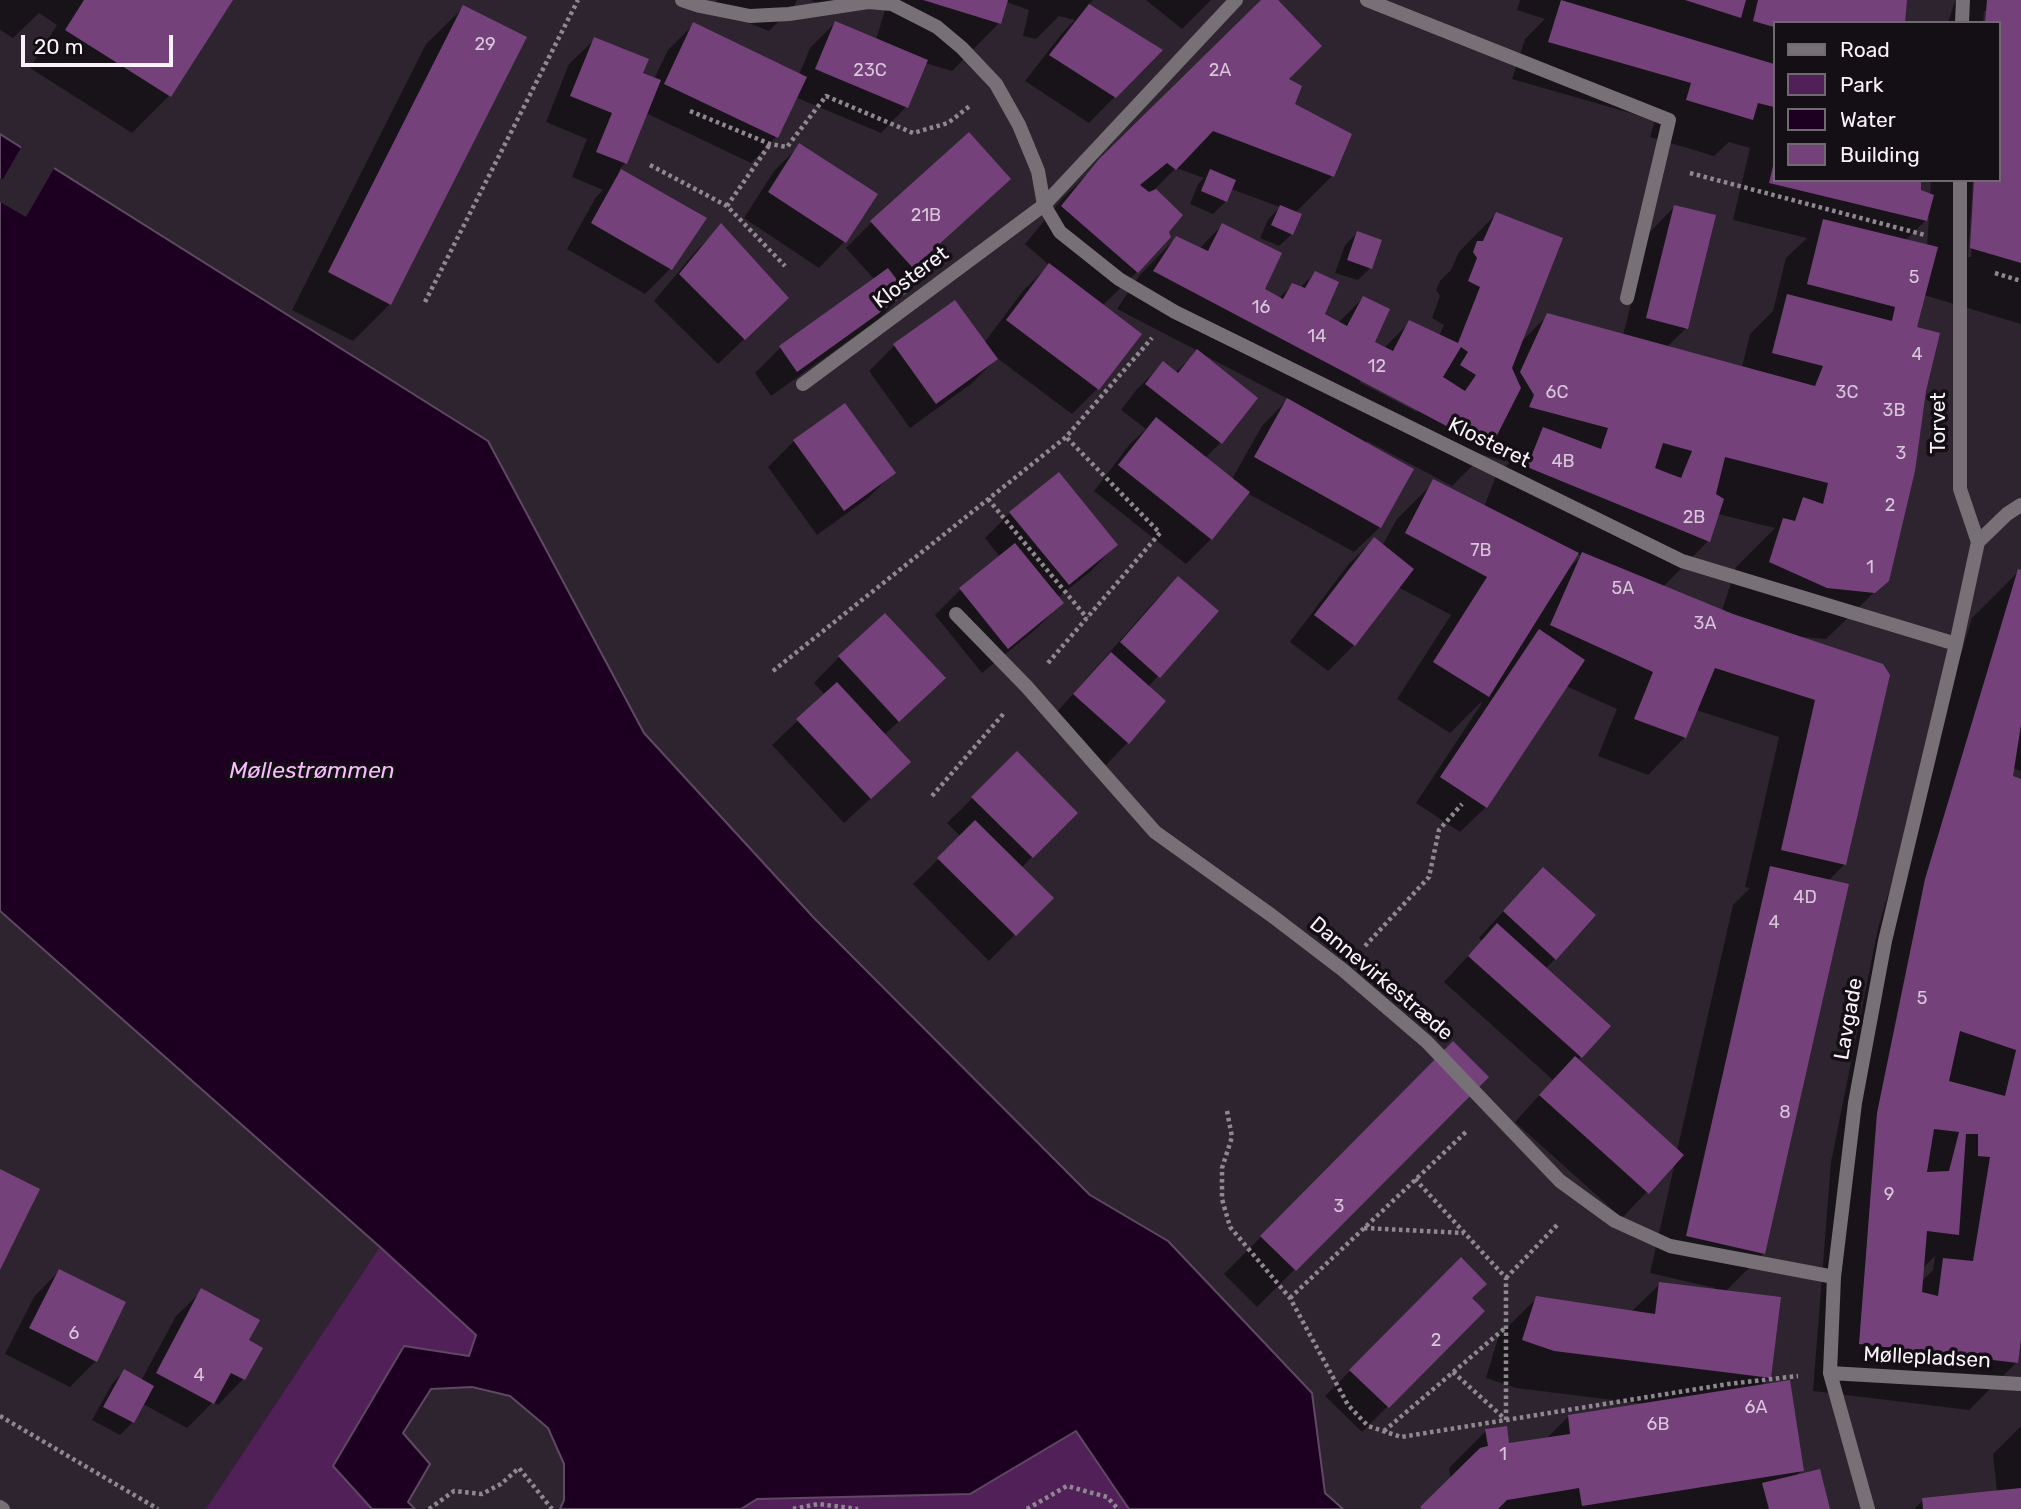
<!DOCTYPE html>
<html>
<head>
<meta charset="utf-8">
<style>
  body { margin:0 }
  #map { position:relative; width:2021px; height:1509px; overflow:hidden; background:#2e242f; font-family:Rubik,sans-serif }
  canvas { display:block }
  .legend { position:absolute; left:1773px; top:21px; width:228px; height:161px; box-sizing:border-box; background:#130f14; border:2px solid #6f6a70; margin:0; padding:9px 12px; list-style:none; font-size:21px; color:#f9f2f9 }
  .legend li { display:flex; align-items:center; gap:14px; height:35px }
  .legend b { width:35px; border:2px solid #6f6a70 }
  .scale { position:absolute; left:21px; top:35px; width:152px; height:32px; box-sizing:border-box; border:4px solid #f9f2f9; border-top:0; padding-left:9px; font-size:21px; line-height:24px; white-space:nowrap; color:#f9f2f9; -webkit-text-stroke:5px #130f14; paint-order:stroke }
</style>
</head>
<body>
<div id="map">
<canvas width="2021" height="1509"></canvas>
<ul class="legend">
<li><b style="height:9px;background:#777177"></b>Road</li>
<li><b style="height:19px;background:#522058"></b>Park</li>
<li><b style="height:19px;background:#1d0021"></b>Water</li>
<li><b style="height:19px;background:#75417b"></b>Building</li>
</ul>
<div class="scale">20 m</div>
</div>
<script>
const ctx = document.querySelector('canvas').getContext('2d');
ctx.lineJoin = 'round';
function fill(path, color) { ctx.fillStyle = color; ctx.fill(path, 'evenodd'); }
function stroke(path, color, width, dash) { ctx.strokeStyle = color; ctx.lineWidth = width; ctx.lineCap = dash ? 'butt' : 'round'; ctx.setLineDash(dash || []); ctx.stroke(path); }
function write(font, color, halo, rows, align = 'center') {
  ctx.font = font + ' Rubik,sans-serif'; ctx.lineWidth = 7; ctx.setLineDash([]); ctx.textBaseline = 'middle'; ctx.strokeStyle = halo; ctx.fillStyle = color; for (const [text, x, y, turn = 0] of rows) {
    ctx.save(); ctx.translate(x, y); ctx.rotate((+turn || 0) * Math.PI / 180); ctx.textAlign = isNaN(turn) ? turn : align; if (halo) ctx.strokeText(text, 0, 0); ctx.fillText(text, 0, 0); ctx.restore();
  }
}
const green = new Path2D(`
  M380,1247L476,1336L469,1356L404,1346L333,1466L372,1509H206Z
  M1076,1431L1129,1509H741L757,1499L970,1494Z`);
const water = new Path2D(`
  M0,134L488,441L644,733L814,918L1090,1195L1168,1241L1312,1393L1325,1493L1343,1509H1129L1076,1431L970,1494L757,1499L741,1509H560L564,1500V1464L548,1428L510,1396L472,1387L431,1389L403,1433L430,1464L408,1502L415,1509H372L333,1466L404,1346L469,1356L476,1335L380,1247L0,911Z`);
const pier = new Path2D(`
  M23,144L56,165L26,217L0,202V178L3,179Z`);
const shadow = new Path2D(`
  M0,0H231L169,96L132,133L30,68L57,25L39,13L13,38L0,30Z
  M717,0H797L794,6L769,31L713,9Z
  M810,0H851L839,12Z
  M888,0H1093L1088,5L1160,50L1089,123L1025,81L1064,31L1075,20L1059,16L1036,39L1023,36L1029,10L1006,2L999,23L952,71L925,63L906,107L881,133L795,97L776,137L751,163L646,113L625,163L619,170L705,219L670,269L645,294L567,249L596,197L603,190L572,177L587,139L546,122L569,64L595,39L641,74L654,79L668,50L694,24L799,75L810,48L835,23L876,40Z
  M1146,0H1211L1182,29Z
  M1263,0H1275L1286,80L1293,105L1332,176L1295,213L1292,234L1279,246L1260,238L1268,220L1280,207L1231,189L1226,201L1213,214L1190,204L1198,184L1204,178L1176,168L1154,190L1167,231L1137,272L1102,306L1097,389L1072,414L997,358L971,384L910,428L869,371L894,346L984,343L1023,291L1049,265L1025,244L1062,199Z
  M1520,0H1905L1774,23V180L1920,192L1930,196L1931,180H1973L1968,257H1971L1976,180H1998V23L1987,11H1984L1983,23H1948L1954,4L1958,0H2021V324L1924,295L1915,329L1924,391L1887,580L1826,639L1800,637L1882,666L1845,864L1828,881L1764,1253L1725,1292L1769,1377L1760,1387L1802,1470L1796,1476L1828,1509H1421L1451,1479L1449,1468L1486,1431L1508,1445L1546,1439L1568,1417L1645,1404L1516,1388L1486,1378L1499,1335L1537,1298L1631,1312L1660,1284L1714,1290L1715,1288L1650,1273L1675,1162L1622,1218L1515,1122L1553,1080L1444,982L1482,941L1479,938L1518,895L1555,959L1545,969L1609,1026L1577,1061L1677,1151L1733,905L1750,888L1745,887L1779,737L1696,710L1685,737L1648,775L1598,756L1617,709L1566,686L1486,807L1460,832L1416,803L1482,703L1481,702L1450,733L1397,699L1451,615L1398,587L1354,645L1328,671L1290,642L1348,565L1374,539L1382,546L1397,519L1434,482L1484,507L1496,476L1510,462L1483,455L1452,486L1367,441L1365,444L1380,527L1354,552L1247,493L1211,539L1186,564L1094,491L1130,444L1146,429L1121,410L1137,389L1163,364L1175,373L1198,351L1117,309L1139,276L1176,238L1199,249L1222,225L1263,290L1279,298L1292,285L1300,288L1315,273L1323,315L1338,323L1363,298L1373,342L1384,348L1410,322L1439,336L1444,325L1432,318L1440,296L1436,290L1440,281L1451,270L1459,252L1496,214L1521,342L1548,315L1623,335L1649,233L1674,207L1686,328L1667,347L1742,367L1750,334L1773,311L1786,258L1807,238L1733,220L1750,148L1729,142L1714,156L1650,137L1655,120L1512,79L1525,39L1545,19L1517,10ZM1929,217L1927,247L1905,241ZM1204,355L1288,399L1262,426L1232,479L1205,458L1220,443L1256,398L1203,356ZM1362,379L1418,409L1417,412L1359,382ZM1718,514L1775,528L1736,567L1722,611L1663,587L1708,541ZM1576,554L1581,556L1570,567Z
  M464,7L390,304L353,341L292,310L426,44Z
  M969,134L983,204L897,283L904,293L879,319L771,396L755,373L780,348L875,280L846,248L871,223Z
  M800,145L875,195L844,242L819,268L744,218L774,171Z
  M721,226L761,323L718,364L654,301L696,251Z
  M1357,233L1370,268L1358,280L1335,273L1345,245Z
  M844,405L893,473L868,498L817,535L768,467L794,441Z
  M1010,513L1116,545L1091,571L1057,598L1062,603L1036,629L982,673L935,615L960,590L1000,557L985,538Z
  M2019,571H2021V771L2013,768L2011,777L2021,781V1325L2016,1363L1969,1410L1813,1391L1831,1162L1878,928L1972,618ZM1935,1256L1933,1270L1921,1282L1922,1269Z
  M1178,578L1216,611L1148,687L1128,742L1103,768L1049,721L1153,603Z
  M839,657L918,704L884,735L883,787L844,823L772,745L825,695L814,683Z
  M1017,754L1076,813L1021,868L1051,898L989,961L913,884L961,837L947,823Z
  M1453,1044L1487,1077L1257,1307L1224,1274Z
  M1461,1260L1470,1298L1483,1311L1362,1432L1325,1396Z
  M59,1271L96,1361L70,1387L5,1354L34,1297Z
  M202,1291L246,1341L260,1348L243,1379L218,1405L213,1402L187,1428L143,1404L133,1422L120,1435L92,1420L112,1384L124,1371L141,1381L176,1316Z
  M2021,1426V1509H1914L1923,1500L1997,1492L1993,1454Z`);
const building = new Path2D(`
  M84,0H233L171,97L65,30Z
  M923,0H1008L1001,24Z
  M1261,0H1278L1322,46L1289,79L1302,86L1295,104L1352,134L1334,177L1213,131L1176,170L1167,163L1140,185L1149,192L1156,189L1183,215L1169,232L1171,237L1138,273L1061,206L1099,159Z
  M1561,0L1774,64V107L1758,103L1753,120L1686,100L1691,83L1548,42Z
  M1685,0H1746L1741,18Z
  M1758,0H1907L1905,23H1774V27L1753,21Z
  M1987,0H2021V263L1970,248L1974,180H1998V23H1985Z
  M1089,4L1163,50L1116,98L1049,55Z
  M463,5L527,37L391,305L328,272Z
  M835,21L928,60L908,108L815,69Z
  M693,22L807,77L778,138L664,84Z
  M594,37L649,59L643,73L661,80L627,164L596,152L612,113L570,96Z
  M969,132L1011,179L913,268L870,221Z
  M799,143L878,194L846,243L768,192Z
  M1773,166L1774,180H1921V190L1934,195L1927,221L1769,183Z
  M621,169L707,218L672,270L591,223Z
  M1210,169L1236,180L1227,202L1201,191Z
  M1280,205L1302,214L1293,235L1271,225Z
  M1674,205L1716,215L1688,329L1646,318Z
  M1496,212L1563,238L1512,368L1521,388L1490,449L1153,271L1176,236L1208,251L1222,223L1282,253L1265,289L1283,299L1292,283L1305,288L1315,271L1339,282L1325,314L1347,326L1363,296L1390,309L1375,342L1393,351L1409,320L1458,343L1480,287L1468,281L1477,258L1473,252L1477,241H1483ZM1461,347L1468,352L1460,365L1476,375L1465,391L1443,377Z
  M1823,219L1938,247L1917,327L1940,333L1926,391L1915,471L1889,581L1875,593L1827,588L1769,562L1783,518L1795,521L1803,497L1823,504L1828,483L1725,457L1716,494L1724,499L1710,542L1527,467L1543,427L1601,449L1608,428L1529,407L1534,395L1520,372L1547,313L1815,386L1823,366L1772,353L1787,294L1892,321L1895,307L1807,284ZM1663,443L1692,451L1681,478L1655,468Z
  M721,223L789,298L745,340L679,274Z
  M1357,231L1382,240L1372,269L1347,260Z
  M1049,263L1142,334L1099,390L1006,320Z
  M888,268L907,293L797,372L779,346Z
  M955,300L998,359L936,404L893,344Z
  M1197,349L1258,398L1222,444L1145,384L1163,361L1178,373Z
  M1287,398L1414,469L1381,528L1254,457Z
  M845,403L896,473L844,511L793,440Z
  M1156,417L1250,492L1212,540L1118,465Z
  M1059,472L1118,545L1069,585L1009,512Z
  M1433,479L1579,553L1489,697L1433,662L1487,577L1405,533Z
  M1374,537L1414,569L1355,646L1314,615Z
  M1015,543L1064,603L1008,649L959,588Z
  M1582,552L1733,614L1883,664L1890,675L1846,865L1781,850L1815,700L1715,668L1686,738L1634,719L1653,672L1550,625Z
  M2018,569L2021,570V725L2013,776L2021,779V1339L2018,1363L1859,1344L1877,1113L1925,879ZM1960,1031L2016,1050L2005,1096L1949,1081ZM1934,1129L1959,1132L1949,1171L1927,1172ZM1966,1134H1978V1156L1990,1157L1973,1261L1943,1258L1938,1296L1922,1292L1927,1231L1959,1235Z
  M1178,576L1219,611L1160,678L1120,642Z
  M885,613L946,678L899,722L838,656Z
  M1539,629L1585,660L1487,808L1440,777Z
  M1111,652L1166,701L1129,744L1073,694Z
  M837,682L911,762L871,799L796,719Z
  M1017,751L1078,813L1033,858L971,797Z
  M975,820L1054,898L1016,936L937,858Z
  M1770,866L1849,884L1765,1254L1686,1236Z
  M1543,867L1596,915L1556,960L1503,911Z
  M1497,923L1611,1026L1582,1058L1468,956Z
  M1453,1041L1489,1077L1296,1271L1260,1236Z
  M1575,1056L1684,1155L1649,1194L1539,1095Z
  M0,1169L40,1189L0,1270Z
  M1461,1257L1487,1284L1472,1298L1485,1311L1389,1408L1349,1370Z
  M59,1269L126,1302L97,1362L29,1328Z
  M1659,1282L1781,1297L1771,1378L1554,1351L1522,1340L1536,1296L1655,1314Z
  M201,1288L260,1320L249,1340L263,1348L245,1380L231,1373L214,1404L156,1373Z
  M124,1369L154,1386L134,1423L103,1407Z
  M1790,1380L1804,1471L1582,1506L1579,1488L1507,1500L1498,1509H1422L1420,1507L1480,1448L1488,1446L1485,1429L1507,1426L1509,1443L1570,1434L1568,1415Z
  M1820,1469L1830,1509H1769L1762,1483Z
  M2021,1488V1509H1923L1922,1498Z`);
const path = new Path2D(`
  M690,111L770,144L787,147L826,96L913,133L948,123L971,105
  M650,165L727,206L785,266
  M1690,173L1925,235
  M727,206L770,144
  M1995,273L2021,281
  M425,302L578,0
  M988,499L1087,618
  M1048,663L1160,533L1066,437
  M773,671L1066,437L1152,338
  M932,796L1005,712
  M1365,946L1429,877L1439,830L1462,804
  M1227,1111L1232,1137L1222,1168V1199L1230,1227L1290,1298L1348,1405L1368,1426L1401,1437L1728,1384L1798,1376
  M1415,1179L1506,1278V1420
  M1364,1228L1464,1233
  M1506,1278L1559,1223
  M1290,1298L1468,1130
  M1453,1372L1505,1419
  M0,1416L158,1509
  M1384,1431L1505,1328
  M429,1509L454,1491L482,1494L501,1484L519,1468L552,1509
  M793,1509L818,1504L858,1509
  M1027,1509L1067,1486L1107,1497L1118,1509`);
const service = new Path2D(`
  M1367,0L1669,120L1627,298`);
const pedestrian = new Path2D(`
  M1962,23L1963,0
  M1960,180V489L1978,542`);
const minor = new Path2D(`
  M682,0L700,6L750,16L789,14L868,2L892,4L937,27L962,48L996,84L1019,125L1038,171L1044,205L1060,232L1119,279L1175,312L1682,561L1956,644
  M803,384L1044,205L1236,0
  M956,614L1027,687L1155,832L1271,915L1343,970L1427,1042L1560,1181L1615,1221L1670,1246L1834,1277
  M1830,1373L2021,1384
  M1868,1509L1830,1373L1834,1277L1855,1103L1885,941L1956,644L1978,542L2007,514L2021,505`);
const tertiary = new Path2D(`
  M0,1507L3,1509`);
const numberNames = [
  ["29",485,45],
  ["23C",870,71],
  ["2A",1220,71],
  ["21B",926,216],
  ["5",1914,278],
  ["16",1261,308],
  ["14",1317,337],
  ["4",1917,355],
  ["12",1377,367],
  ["6C",1557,393],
  ["3C",1847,393],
  ["3B",1894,411],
  ["3",1901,454],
  ["4B",1563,462],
  ["2",1890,506],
  ["2B",1694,518],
  ["7B",1481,551],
  ["1",1870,568],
  ["5A",1623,589],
  ["3A",1705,624],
  ["4D",1805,898],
  ["4",1774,923],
  ["5",1922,999],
  ["8",1785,1113],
  ["9",1889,1195],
  ["3",1339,1207],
  ["6",74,1334],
  ["2",1436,1341],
  ["4",199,1376],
  ["6A",1756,1408],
  ["6B",1658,1425],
  ["1",1503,1455]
];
const streetNames = [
  ["Klosteret",911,278,-37],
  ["Torvet",1939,423,-90],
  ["Klosteret",1489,443,26],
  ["Dannevirkestræde",1381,979,40],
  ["Lavgade",1849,1019,-80],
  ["Møllepladsen",1927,1358,3]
];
const waterNames = [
  ["Møllestrømmen",312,771]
];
fill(green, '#522058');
fill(water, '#1d0021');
stroke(water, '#5f4962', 2);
fill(pier, '#2e242f');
fill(shadow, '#0007');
fill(building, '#75417b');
stroke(path, '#908891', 4.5, [3.5, 3.5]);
stroke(service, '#777177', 14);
stroke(pedestrian, '#777177', 14);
stroke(minor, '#777177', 14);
stroke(tertiary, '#777177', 14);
write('18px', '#d8c6da', null, numberNames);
write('21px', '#f9f2f9', '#130f14', streetNames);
write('italic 23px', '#f8bbfe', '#130f14', waterNames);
</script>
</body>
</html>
